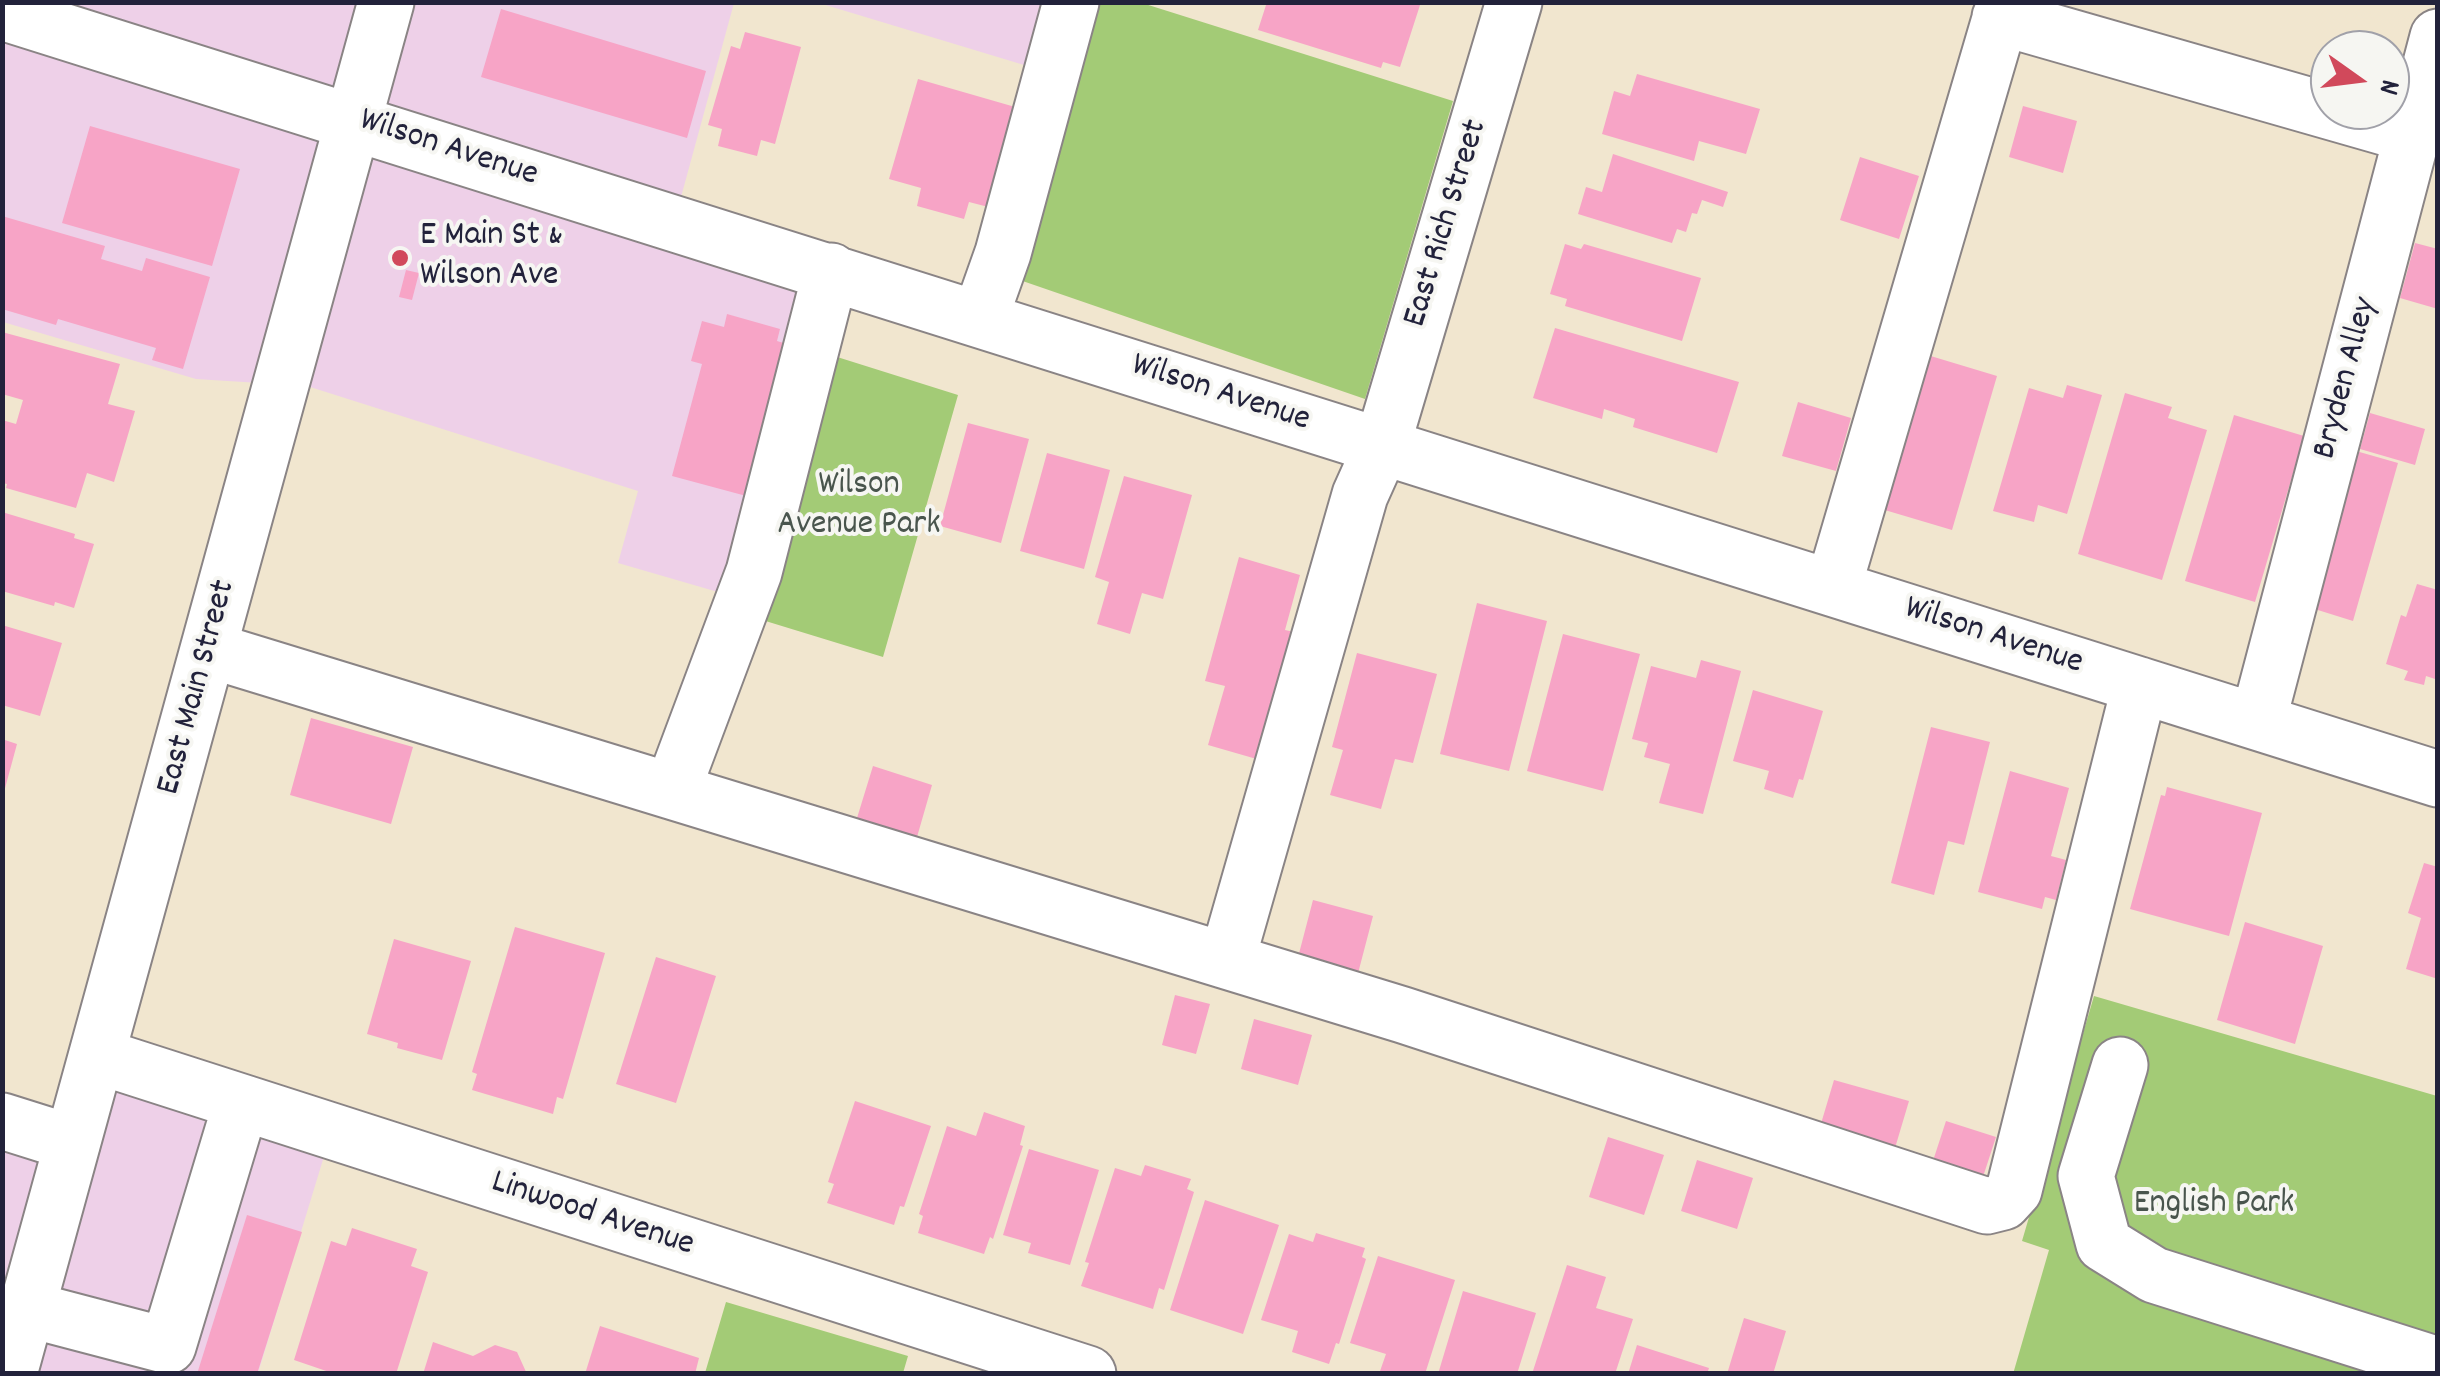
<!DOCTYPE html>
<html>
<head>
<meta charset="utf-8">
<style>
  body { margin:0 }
  #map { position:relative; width:2440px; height:1376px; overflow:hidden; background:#f1e6cf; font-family:Dekko,sans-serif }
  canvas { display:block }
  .frame { position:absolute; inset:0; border:5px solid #22223b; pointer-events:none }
  .north { position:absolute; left:2310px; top:30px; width:100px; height:100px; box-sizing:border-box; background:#f6f6f2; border:2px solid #a1a1a9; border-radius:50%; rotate:104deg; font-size:28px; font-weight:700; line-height:40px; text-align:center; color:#22223b }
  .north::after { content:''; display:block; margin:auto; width:35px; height:45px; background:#d1495b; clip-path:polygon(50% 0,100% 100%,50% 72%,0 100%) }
</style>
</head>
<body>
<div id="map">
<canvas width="2440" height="1376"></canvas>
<div class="frame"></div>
<div class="north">N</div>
</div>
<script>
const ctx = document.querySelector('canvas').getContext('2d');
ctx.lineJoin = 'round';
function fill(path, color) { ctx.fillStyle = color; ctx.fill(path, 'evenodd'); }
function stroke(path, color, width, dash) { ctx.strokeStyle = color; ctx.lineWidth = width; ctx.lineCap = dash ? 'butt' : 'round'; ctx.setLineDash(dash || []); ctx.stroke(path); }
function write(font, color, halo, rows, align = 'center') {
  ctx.font = font + ' Dekko,sans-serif'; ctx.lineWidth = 8; ctx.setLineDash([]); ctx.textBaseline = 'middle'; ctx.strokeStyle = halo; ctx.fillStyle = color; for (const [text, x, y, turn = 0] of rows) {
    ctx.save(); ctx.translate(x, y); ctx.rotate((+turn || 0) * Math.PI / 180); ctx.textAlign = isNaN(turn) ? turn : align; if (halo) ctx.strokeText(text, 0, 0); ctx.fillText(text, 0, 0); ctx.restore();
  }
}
const built = new Path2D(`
  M8,2L734,3L675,219L836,269L742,599L618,563L638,491L307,386L196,379L3,322L2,21Z
  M819,3H1087L1067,78Z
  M188,1082L332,1130L258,1373L3,1374V1113L59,1131L111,1092Z`);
const green = new Path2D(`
  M1087,3H1142L1453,101L1365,399L1011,277Z
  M834,356L958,395L883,657L759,619Z
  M2094,996L2437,1096V1373L2013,1374L2049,1250L2022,1241Z
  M726,1302L908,1356L903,1373H705Z`);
const building = new Path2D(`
  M1267,2H1421L1400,67L1383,62L1381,68L1258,30Z
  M501,9L706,71L687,138L481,77Z
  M745,32L801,47L775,144L761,140L757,156L718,146L722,129L708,125L731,46L740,49Z
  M1637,74L1760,109L1746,154L1699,141L1694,161L1602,134L1614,91L1630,96Z
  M918,79L1029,111L1000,210L969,202L964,219L917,206L921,188L889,179Z
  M2023,106L2077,121L2063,173L2009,157Z
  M90,126L240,169L212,266L62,223Z
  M1613,154L1728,192L1723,207L1702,200L1697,214L1692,213L1686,232L1677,229L1672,243L1578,214L1586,187L1602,192Z
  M1860,157L1919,176L1899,239L1840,220Z
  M2,216L105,246L101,259L142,271L146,258L210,277L183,369L152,360L156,348L58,319L56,325L2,309Z
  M2415,243L2438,249V309L2400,298Z
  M1565,244L1581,249L1584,244L1701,278L1682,341L1565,306L1567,299L1550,294Z
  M406,270L419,273L412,300L399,297Z
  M727,314L780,329L777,341L797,347L750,497L672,476L702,364L691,361L702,321L724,327Z
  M1555,328L1739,382L1717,453L1633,427L1635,419L1604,409L1602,419L1533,398Z
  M2,332L120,364L108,404L135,411L114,482L87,473L76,508L6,488L7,484L2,483V420L16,424L23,400L2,394Z
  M1924,354L1997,376L1952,530L1878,508Z
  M2067,385L2102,395L2067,514L2038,505L2034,522L1993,511L2029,388L2063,398Z
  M2125,393L2172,407L2168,418L2207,430L2162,580L2078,554Z
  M1798,402L1851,418L1836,471L1782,456Z
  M2370,413L2425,429L2415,465L2360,449Z
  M2234,415L2304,436L2255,602L2185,581Z
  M968,423L1029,439L1001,543L940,526Z
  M2349,449L2398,463L2353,621L2305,606Z
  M1047,453L1110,470L1084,569L1020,551Z
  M1124,476L1192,495L1163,599L1142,593L1130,634L1097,624L1109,582L1095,577Z
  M2,512L75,534L74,538L94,544L74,608L55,602L54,606L2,591Z
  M1239,557L1300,575L1285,630L1294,632L1260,760L1208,745L1225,686L1205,681Z
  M2417,584L2438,590V680L2426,676L2424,685L2404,680L2408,671L2386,664L2401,615L2406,617Z
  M1477,603L1547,621L1509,771L1440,754Z
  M2,625L62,643L40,716L2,705Z
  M1563,634L1640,654L1603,791L1527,771Z
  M1357,653L1437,674L1413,763L1395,759L1381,809L1330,795L1343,750L1332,747Z
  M1701,660L1741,671L1703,814L1659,803L1670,764L1644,757L1648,743L1632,739L1651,666L1696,678Z
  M1753,690L1823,711L1803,780L1799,779L1793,798L1764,789L1769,771L1733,761Z
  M311,718L413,747L391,824L290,795Z
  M1931,727L1990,742L1964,845L1948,841L1934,895L1891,883Z
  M2,739L17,744L4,792L2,791Z
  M873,766L932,785L917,837L857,818Z
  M2010,771L2069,788L2051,856L2066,860L2056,900L2045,897L2042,909L1978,892Z
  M2167,787L2262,813L2229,936L2130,909L2161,795L2165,796Z
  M2424,863L2438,867V979L2406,969L2421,918L2408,913Z
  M1313,900L1373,916L1356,981L1296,965Z
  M2245,922L2323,946L2295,1044L2217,1020Z
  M515,927L605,953L563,1099L557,1097L553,1114L472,1090L477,1074L472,1072Z
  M394,939L471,961L442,1060L397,1048L398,1043L367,1034Z
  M656,957L716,976L676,1103L616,1084Z
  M1175,995L1210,1004L1196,1054L1162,1045Z
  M1254,1019L1312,1035L1298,1085L1241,1069Z
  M1834,1080L1909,1101L1895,1148L1820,1127Z
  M855,1101L931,1126L904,1207L900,1206L894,1225L827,1203L834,1184L828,1182Z
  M984,1112L1025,1126L1020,1145L1023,1146L993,1239L990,1237L984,1254L918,1233L923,1216L919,1214L947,1126L976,1136Z
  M1946,1121L1996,1137L1980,1186L1930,1170Z
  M1608,1137L1664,1155L1644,1215L1589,1197Z
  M1029,1149L1099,1170L1070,1265L1028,1253L1031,1243L1003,1235Z
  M1697,1160L1753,1178L1737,1229L1681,1211Z
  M1145,1165L1191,1179L1187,1189L1194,1192L1164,1290L1159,1288L1153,1309L1081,1286L1089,1263L1085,1262L1115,1168L1141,1176Z
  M1205,1200L1279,1225L1243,1334L1170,1310Z
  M247,1215L302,1232L257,1374H197Z
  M352,1228L417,1249L411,1266L428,1272L396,1374H335L294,1360L331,1241L346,1246Z
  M1316,1233L1365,1248L1362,1257L1366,1259L1339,1344L1336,1343L1329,1364L1292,1352L1298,1331L1261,1320L1289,1234L1313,1242Z
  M1378,1256L1455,1280L1425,1374H1379L1386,1354L1350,1343Z
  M1567,1265L1606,1277L1596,1308L1633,1319L1615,1374H1532Z
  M1463,1291L1536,1313L1517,1374H1438Z
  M1744,1318L1786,1331L1773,1374H1727Z
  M600,1326L699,1358L695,1374H585Z
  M433,1342L473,1356L495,1345L517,1352L527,1374H423Z
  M1637,1345L1709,1368L1707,1374H1628Z`);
const minor = new Path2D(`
  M2,12L2438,779
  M2000,17L2412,135
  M980,318L1003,253L1071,2
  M1833,588L2005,2
  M210,650L1403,1015L1987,1206L2003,1202L2014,1190L2140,685
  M2258,721L2438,37
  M672,791L754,572L831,271
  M1227,960L1360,495L1382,446L1514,2
  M98,1056L1088,1374
  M2120,1065L2086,1176L2104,1244L2154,1275L2438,1365
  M2,1121L72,1143
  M27,1309L168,1346L241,1104`);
const major = new Path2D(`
  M9,1374L386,2`);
const markers = [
  [400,258,10,"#d1495b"]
];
const streetNames = [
  ["Wilson Avenue",448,150,18],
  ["East Rich Street",1448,224,-73],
  ["Bryden Alley",2348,379,-75],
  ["Wilson Avenue",1220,395,18],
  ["Wilson Avenue",1993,638,18],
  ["East Main Street",199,688,-75],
  ["Linwood Avenue",592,1216,18]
];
const poiNames = [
  ["E Main St &",420,238],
  ["Wilson Ave",420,278]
];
const parkNames = [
  ["Wilson",859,487],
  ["Avenue Park",859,527],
  ["English Park",2214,1206]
];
fill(built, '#eed0e8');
fill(green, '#a3cb76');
fill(building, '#f7a4c6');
stroke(minor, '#8a8485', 59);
stroke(major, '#8a8485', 59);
stroke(minor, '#fff', 55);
stroke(major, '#fff', 55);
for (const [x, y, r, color] of markers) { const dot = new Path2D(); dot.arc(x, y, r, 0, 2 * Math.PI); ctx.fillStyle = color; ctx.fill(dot); stroke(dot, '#f6f6f2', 4); }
write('35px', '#22223b', '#f6f6f2', streetNames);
write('35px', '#22223b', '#f6f6f2', poiNames, 'left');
write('35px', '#49554d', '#f6f6f2', parkNames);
</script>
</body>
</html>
